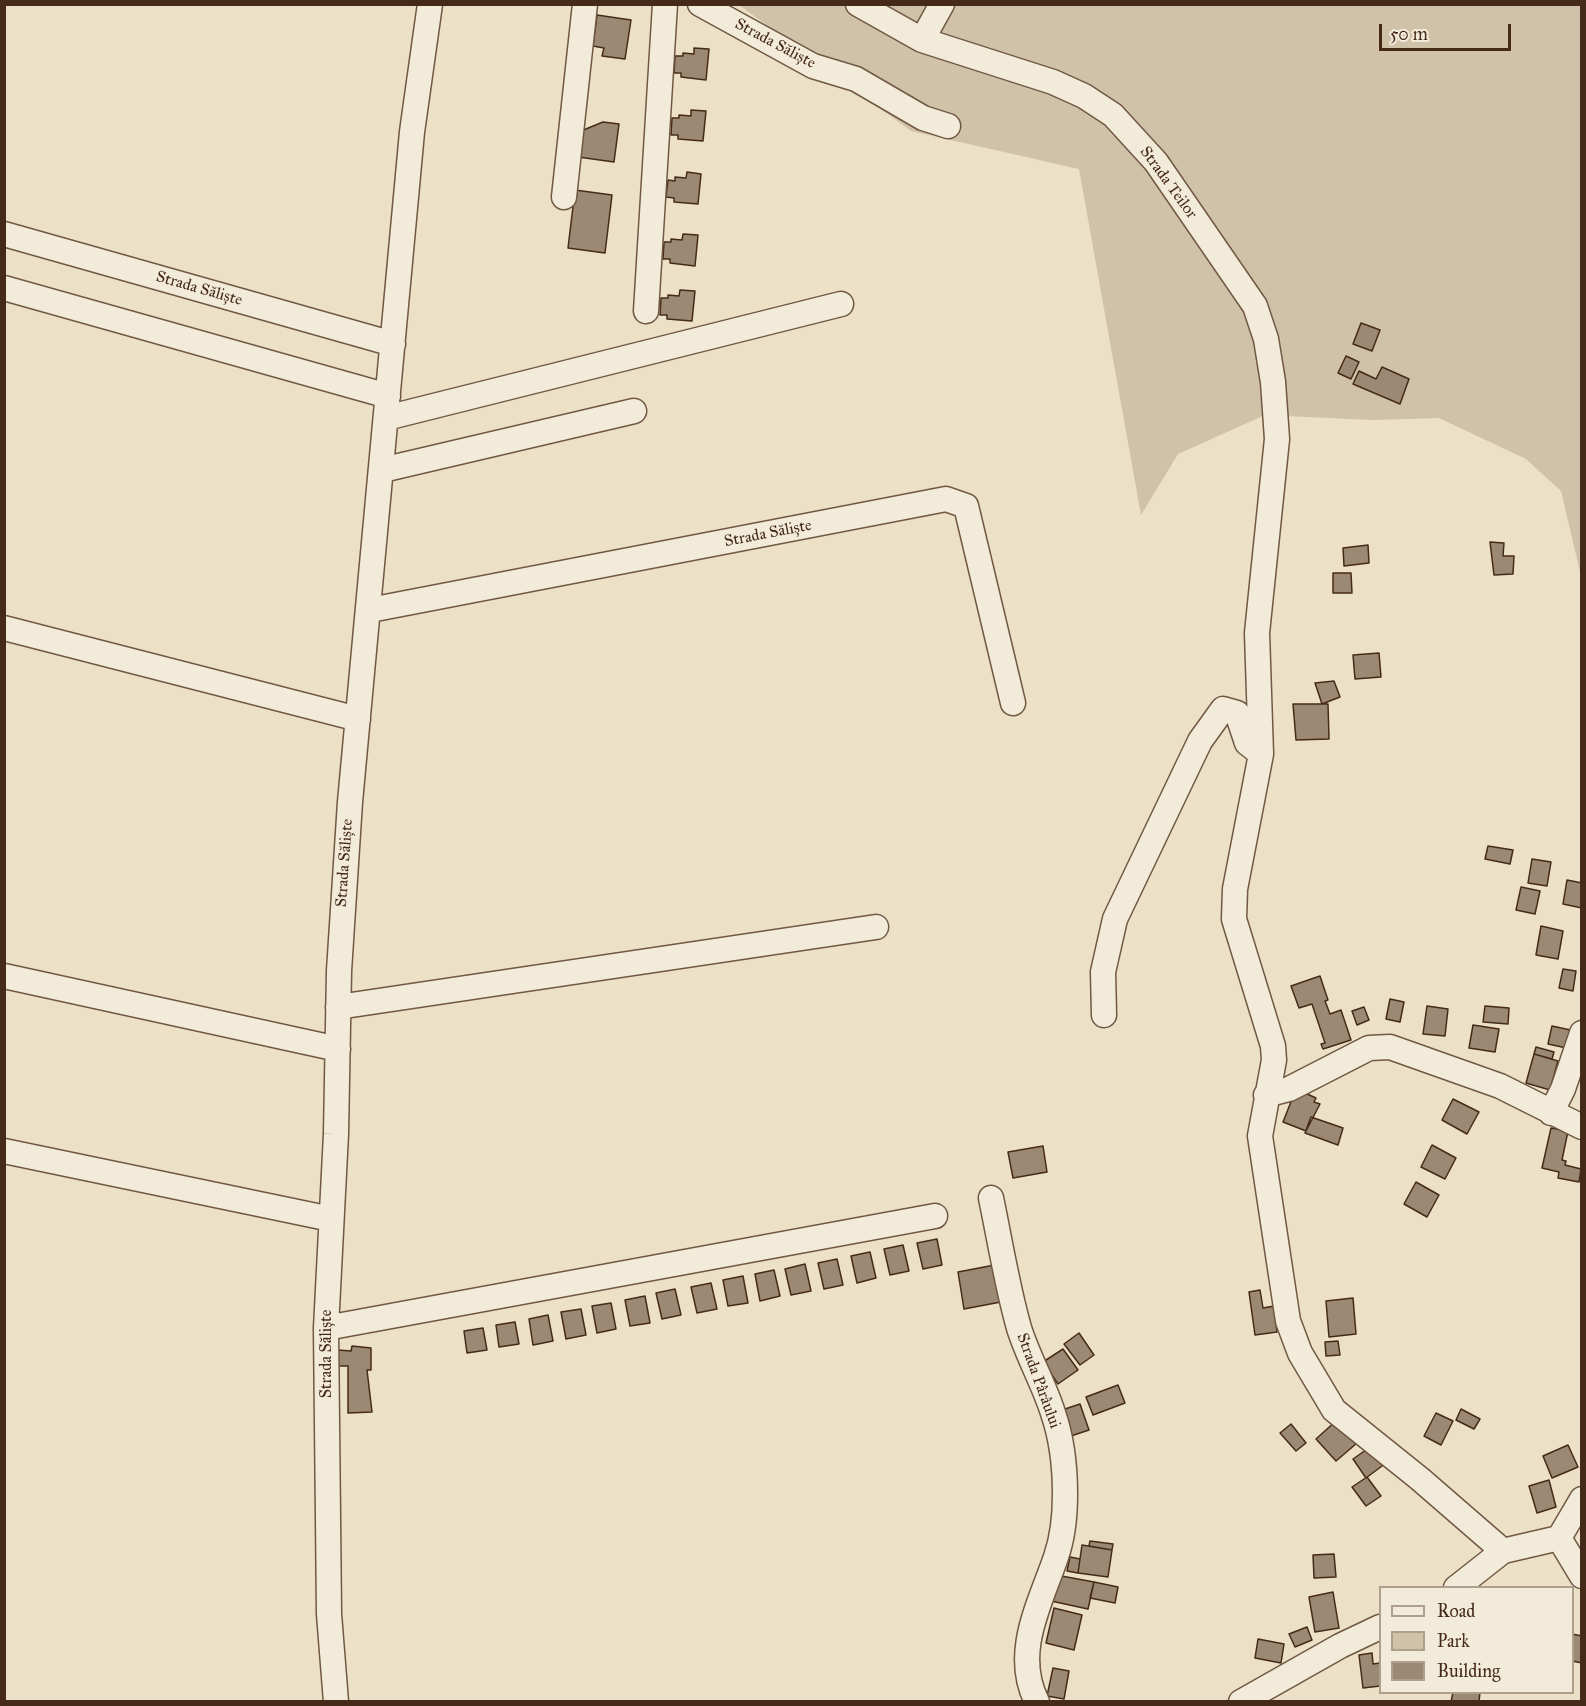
<!DOCTYPE html>
<html>
<head>
<meta charset="utf-8">
<style>
  body { margin:0 }
  #map { position:relative; width:1586px; height:1706px; overflow:hidden; background:#ece0c6; font-family:"IM FELL Great Primer",serif }
  canvas { display:block }
  .frame { position:absolute; inset:0; border:6px solid #462a19; pointer-events:none }
  .legend { position:absolute; left:1379px; top:1586px; width:195px; height:108px; box-sizing:border-box; background:#f3ebda; border:2px solid #ae9e8d; margin:0; padding:8px 10px; list-style:none; font-size:18px; color:#462a19 }
  .legend li { display:flex; align-items:center; gap:12px; height:30px }
  .legend b { width:30px; border:2px solid #ae9e8d }
  .scale { position:absolute; left:1379px; top:24px; width:132px; height:27px; box-sizing:border-box; border:3px solid #462a19; border-top:0; padding-left:8px; font-size:18px; line-height:21px; white-space:nowrap; color:#462a19; -webkit-text-stroke:4px #f3ebda; paint-order:stroke }
</style>
</head>
<body>
<div id="map">
<canvas width="1586" height="1706"></canvas>
<div class="frame"></div>
<ul class="legend">
<li><b style="height:8px;background:#f3ebda"></b>Road</li>
<li><b style="height:16px;background:#d0c1a9"></b>Park</li>
<li><b style="height:16px;background:#9c8973"></b>Building</li>
</ul>
<div class="scale">50 m</div>
</div>
<script>
const ctx = document.querySelector('canvas').getContext('2d');
ctx.lineJoin = 'round';
function fill(path, color) { ctx.fillStyle = color; ctx.fill(path, 'evenodd'); }
function stroke(path, color, width, dash) { ctx.strokeStyle = color; ctx.lineWidth = width; ctx.lineCap = dash ? 'butt' : 'round'; ctx.setLineDash(dash || []); ctx.stroke(path); }
function write(font, color, halo, rows, align = 'center') {
  ctx.font = font + ' "IM FELL Great Primer",serif'; ctx.lineWidth = 4.5; ctx.setLineDash([]); ctx.textBaseline = 'middle'; ctx.strokeStyle = halo; ctx.fillStyle = color; for (const [text, x, y, turn = 0] of rows) {
    ctx.save(); ctx.translate(x, y); ctx.rotate((+turn || 0) * Math.PI / 180); ctx.textAlign = isNaN(turn) ? turn : align; if (halo) ctx.strokeText(text, 0, 0); ctx.fillText(text, 0, 0); ctx.restore();
  }
}
const green = new Path2D(`
  M739,5H1581V576L1561,491L1526,459L1439,418L1372,420L1265,415L1178,454L1141,515L1079,169L911,131Z`);
const building = new Path2D(`
  M597,15L631,20L625,59L602,56L604,48L593,46Z
  M694,48L709,49L706,80L681,77V73H674L675,56H683V53L694,54Z
  M691,110L706,111L703,141L678,139V135H671L672,118H679V115L691,116Z
  M603,122L619,124L614,162L578,157L581,131Z
  M687,172L701,174L698,204L674,202V198L666,197L668,180L675,181V177L686,178Z
  M575,190L612,195L605,253L568,248Z
  M683,234L698,235L695,266L670,263V259H663L664,242H671V239L682,240Z
  M680,290L695,291L692,321L667,319V315H660L661,298H668V295L679,296Z
  M1361,323L1380,330L1372,351L1353,344Z
  M1346,356L1359,362L1351,379L1338,373Z
  M1382,367L1409,379L1400,404L1353,384L1359,371L1376,379Z
  M1490,542L1504,543L1503,556H1514L1513,574L1494,575Z
  M1368,545L1369,563L1344,566L1343,548Z
  M1333,573H1351L1352,593H1333Z
  M1379,653L1381,677L1355,679L1353,655Z
  M1334,681L1340,697L1322,704L1315,683Z
  M1293,704H1328L1329,739L1296,740Z
  M1488,846L1513,850L1510,864L1485,859Z
  M1532,859L1551,862L1547,886L1528,883Z
  M1567,880L1582,883V908L1563,904Z
  M1521,887L1540,891L1535,914L1516,910Z
  M1541,926L1563,931L1558,959L1536,955Z
  M1563,969L1576,971L1573,991L1559,988Z
  M1320,976L1328,1000L1325,1001L1330,1014L1341,1010L1351,1040L1323,1049L1321,1044L1325,1043L1312,1004L1299,1008L1291,986Z
  M1390,999L1404,1002L1400,1022L1386,1019Z
  M1427,1006L1448,1009L1445,1036L1423,1034Z
  M1485,1006L1509,1008L1508,1024L1483,1022Z
  M1364,1007L1369,1020L1357,1025L1352,1011Z
  M1473,1025L1499,1029L1495,1052L1469,1048Z
  M1552,1026L1575,1031L1571,1049L1548,1044Z
  M1536,1047L1554,1052L1552,1059L1534,1054Z
  M1534,1054L1558,1061L1550,1090L1526,1083Z
  M1296,1089L1316,1098L1314,1102L1320,1104L1306,1131L1283,1122Z
  M1453,1099L1479,1112L1467,1134L1442,1120Z
  M1311,1117L1343,1128L1338,1145L1305,1133Z
  M1551,1128L1568,1131L1562,1160L1566,1161L1565,1165L1581,1169L1579,1182L1558,1178L1559,1172L1542,1168Z
  M1432,1145L1456,1158L1445,1179L1421,1167Z
  M1043,1146L1047,1172L1013,1178L1008,1152Z
  M1416,1182L1439,1195L1427,1217L1404,1204Z
  M937,1239L942,1265L923,1269L917,1243Z
  M903,1245L909,1271L890,1275L884,1249Z
  M870,1252L876,1278L857,1283L851,1256Z
  M837,1259L843,1285L824,1289L818,1263Z
  M805,1264L811,1291L791,1295L785,1269Z
  M1000,1264L1006,1301L964,1309L958,1272Z
  M774,1270L780,1296L760,1301L755,1274Z
  M743,1276L748,1303L728,1306L723,1280Z
  M711,1283L717,1309L697,1313L691,1287Z
  M675,1289L681,1315L662,1319L656,1293Z
  M1260,1290L1263,1308L1274,1306L1277,1332L1255,1335L1249,1292Z
  M645,1296L650,1323L630,1326L625,1300Z
  M1353,1298L1356,1334L1329,1337L1326,1301Z
  M611,1303L616,1329L597,1333L592,1306Z
  M581,1309L586,1335L566,1339L561,1312Z
  M548,1315L553,1341L533,1345L529,1319Z
  M515,1322L519,1344L499,1347L496,1325Z
  M483,1328L487,1350L467,1353L464,1331Z
  M1079,1333L1094,1355L1080,1365L1064,1344Z
  M1338,1341L1340,1355L1326,1356L1325,1342Z
  M352,1346L371,1348V1370H367L372,1412L348,1413V1366H338V1350L351,1351Z
  M1063,1349L1078,1370L1058,1384L1043,1362Z
  M1118,1385L1125,1403L1093,1415L1086,1397Z
  M1080,1404L1089,1430L1071,1436L1062,1410Z
  M1461,1409L1480,1419L1474,1429L1456,1420Z
  M1436,1413L1453,1421L1441,1445L1424,1436Z
  M1337,1420L1357,1443L1336,1461L1316,1439Z
  M1291,1424L1306,1443L1296,1451L1280,1433Z
  M1373,1445L1386,1463L1366,1478L1353,1459Z
  M1568,1445L1578,1467L1552,1478L1543,1456Z
  M1367,1477L1381,1496L1366,1506L1352,1487Z
  M1549,1480L1556,1507L1537,1513L1529,1486Z
  M1090,1541L1113,1544L1112,1550L1089,1546Z
  M1082,1545L1112,1550L1108,1577L1078,1573Z
  M1334,1554L1336,1577L1314,1578L1313,1555Z
  M1070,1557L1080,1559L1078,1573L1067,1571Z
  M1056,1575L1094,1582L1088,1609L1051,1601Z
  M1094,1582L1118,1587L1115,1603L1090,1598Z
  M1333,1592L1339,1628L1315,1632L1309,1597Z
  M1054,1608L1082,1615L1074,1650L1046,1643Z
  M1307,1627L1312,1640L1295,1647L1289,1634Z
  M1572,1634L1582,1636V1663L1572,1661Z
  M1258,1639L1284,1644L1281,1663L1255,1658Z
  M1372,1653L1373,1664L1380,1663V1686L1363,1688L1359,1655Z
  M1053,1668L1069,1671L1064,1699L1047,1696Z
  M1453,1692H1480L1479,1702H1451Z`);
const minor = new Path2D(`
  M700,4L813,66L856,79L923,118L948,126
  M858,4L922,40L1053,82L1084,96L1113,115L1156,162L1255,306L1266,339L1273,382L1277,439L1257,633L1261,754L1235,889L1234,919L1273,1046L1274,1060L1260,1136L1288,1321L1300,1353L1334,1410L1420,1479L1503,1551L1559,1538
  M922,40L942,4
  M564,197L585,4
  M4,234L393,344
  M4,288L388,396
  M646,311L665,4
  M386,418L841,304
  M382,470L634,411
  M370,610L946,499L966,506L1013,703
  M4,628L358,719
  M4,976L338,1049
  M338,1007L876,927
  M1104,1015L1103,972L1115,919L1200,741L1223,709L1237,713L1247,743L1261,754
  M1266,1095L1289,1089L1369,1048L1390,1047L1500,1086L1582,1127
  M1551,1113L1563,1089L1582,1033
  M4,1151L331,1219
  M991,1198C1000,1241 1007,1286 1019,1328C1028,1357 1044,1384 1053,1413C1062,1439 1065,1467 1065,1494C1065,1515 1063,1537 1056,1557C1040,1604 1012,1653 1037,1702
  M326,1328L935,1216
  M1559,1538L1582,1499
  M1559,1538L1582,1576
  M1456,1588L1503,1551
  M336,1702L329,1614L326,1328L336,1134L339,971L350,802L412,132L430,4
  M1241,1702L1340,1646L1380,1627`);
const streetNames = [
  ["Strada Săliște",775,44,28],
  ["Strada Teilor",1168,183,54],
  ["Strada Săliște",199,289,16],
  ["Strada Săliște",768,534,-11],
  ["Strada Săliște",345,863,-86],
  ["Strada Săliște",327,1354,-90],
  ["Strada Pârâului",1038,1381,70]
];
fill(green, '#d0c1a9');
fill(building, '#9c8973');
stroke(building, '#462a19', 1.5);
stroke(minor, '#705844', 27);
stroke(minor, '#f3ebda', 24);
write('16px', '#462a19', '#f3ebda', streetNames);
</script>
</body>
</html>
